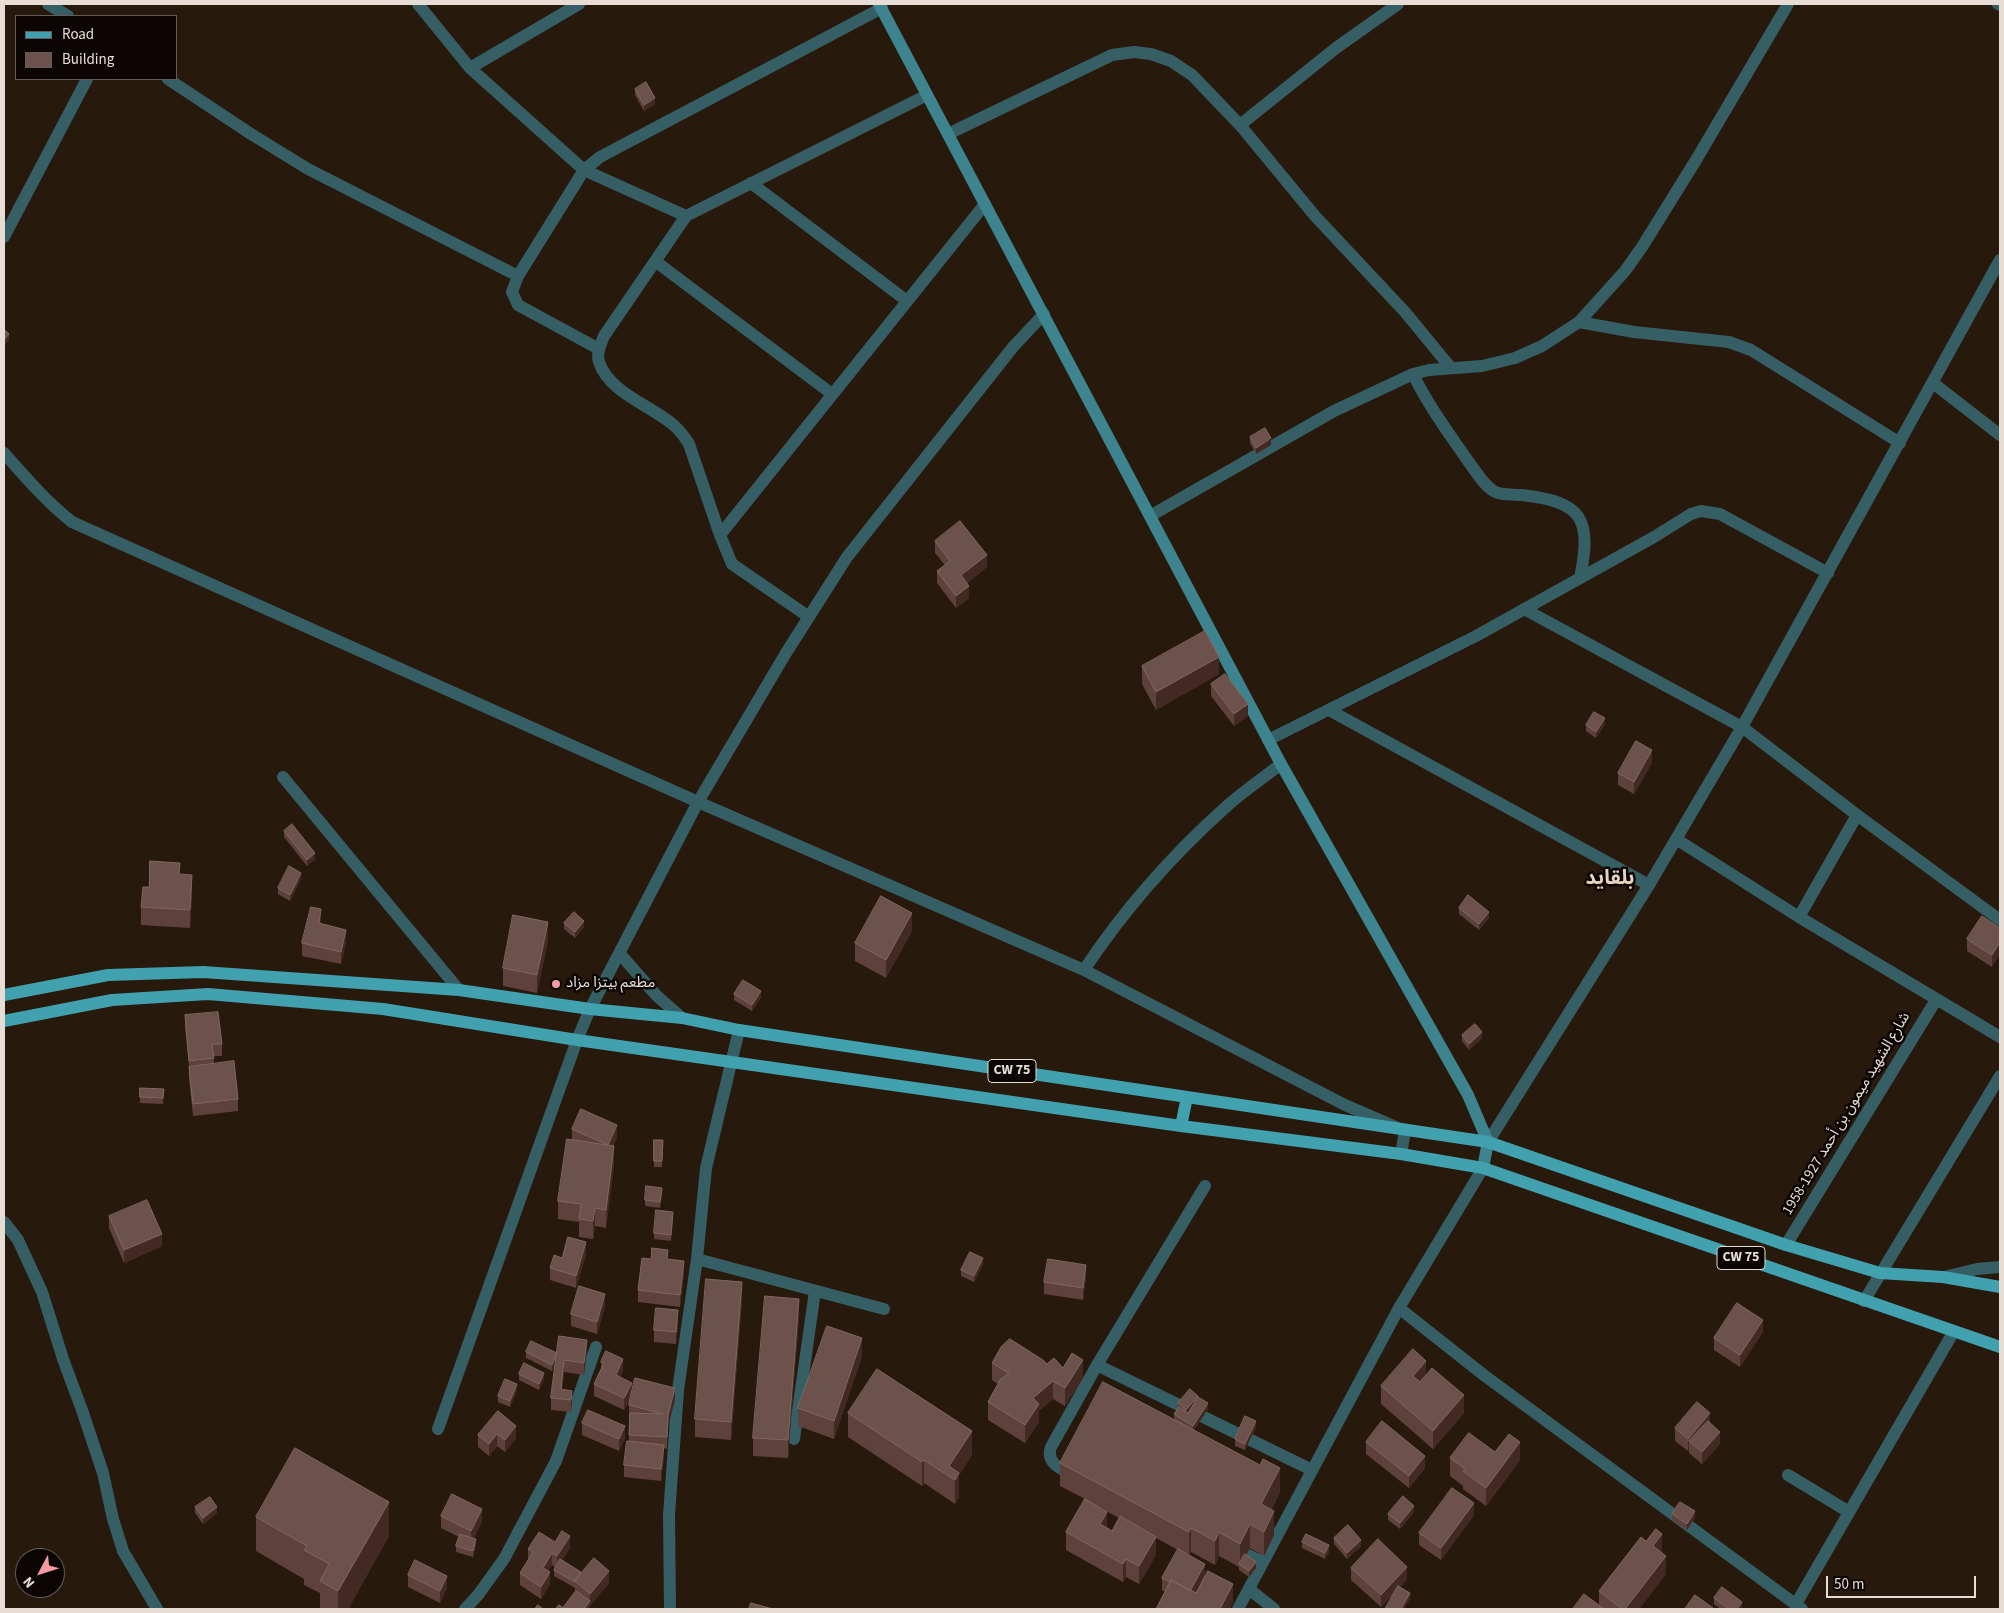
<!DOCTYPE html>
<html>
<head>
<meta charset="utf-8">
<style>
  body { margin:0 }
  #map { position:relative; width:2004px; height:1613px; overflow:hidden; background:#27190c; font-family:"Source Sans 3",sans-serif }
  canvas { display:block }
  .frame { position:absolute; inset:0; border:5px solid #e7ddd4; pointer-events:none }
  .legend { position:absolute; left:15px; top:15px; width:162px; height:65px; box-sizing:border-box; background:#0b0603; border:1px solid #635c57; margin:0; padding:6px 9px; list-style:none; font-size:15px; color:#e7ddd4 }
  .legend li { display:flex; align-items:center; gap:10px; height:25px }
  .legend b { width:25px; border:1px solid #635c57 }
  .north { position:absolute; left:15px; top:1548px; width:50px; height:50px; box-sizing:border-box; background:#0b0603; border:1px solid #635c57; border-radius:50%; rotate:230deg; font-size:14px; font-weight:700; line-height:20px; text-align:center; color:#e7ddd4 }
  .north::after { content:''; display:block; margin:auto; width:18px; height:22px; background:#f49aa1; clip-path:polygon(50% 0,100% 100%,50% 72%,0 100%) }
  .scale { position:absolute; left:1826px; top:1576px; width:150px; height:22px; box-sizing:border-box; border:2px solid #e7ddd4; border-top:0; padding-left:6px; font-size:15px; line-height:18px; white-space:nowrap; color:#e7ddd4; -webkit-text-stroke:4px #0b0603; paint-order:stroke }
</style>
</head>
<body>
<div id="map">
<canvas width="2004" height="1613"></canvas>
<div class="frame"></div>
<ul class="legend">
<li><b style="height:6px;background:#41a1af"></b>Road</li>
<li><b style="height:14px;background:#6d524c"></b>Building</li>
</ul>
<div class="north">N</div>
<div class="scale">50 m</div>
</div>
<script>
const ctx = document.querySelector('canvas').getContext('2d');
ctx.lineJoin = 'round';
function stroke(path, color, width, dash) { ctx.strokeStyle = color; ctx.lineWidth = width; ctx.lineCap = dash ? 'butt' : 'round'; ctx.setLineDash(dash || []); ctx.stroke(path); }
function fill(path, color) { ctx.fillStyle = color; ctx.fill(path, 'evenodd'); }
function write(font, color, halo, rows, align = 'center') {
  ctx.font = font + ' "Source Sans 3","Noto Sans Arabic",sans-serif'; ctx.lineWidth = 5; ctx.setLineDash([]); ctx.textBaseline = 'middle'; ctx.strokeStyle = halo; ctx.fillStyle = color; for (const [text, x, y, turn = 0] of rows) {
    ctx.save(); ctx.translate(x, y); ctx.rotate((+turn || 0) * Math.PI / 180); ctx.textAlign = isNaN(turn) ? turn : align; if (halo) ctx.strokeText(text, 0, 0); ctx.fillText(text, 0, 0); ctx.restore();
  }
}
const minor = new Path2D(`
  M48,4L68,16
  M418,4L470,68L584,170L686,216
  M1998,4L2000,5
  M470,68L579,4
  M168,79L251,134L308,169L518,276
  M1240,125L1336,48L1398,4
  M948,134L1112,55L1134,52L1151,54L1171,61L1192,75L1240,125L1315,216L1405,312L1451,368
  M751,183L907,301
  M4,237L87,79
  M655,261L832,394
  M1579,322L1634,332L1729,342L1751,350L1900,443
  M599,349L518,305L512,292L518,276L584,170L600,157L882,8
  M1413,374C1428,405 1448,432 1468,461C1475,470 1482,483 1492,490C1500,496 1512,494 1522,495C1583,502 1592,519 1580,578
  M1933,383L2000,435
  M4,453C26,478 46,501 72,522L698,802L1084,970L1345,1105L1405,1131L1401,1154
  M1150,516L1334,411L1413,374L1429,370L1482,366L1515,358L1542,346L1579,322L1625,271L1642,247L1696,160L1788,4
  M720,535L985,204
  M1524,609L1742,727L1857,815L2000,920
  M809,617L732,564L720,535L689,444C684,436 679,429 671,423C649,405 609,392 599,362C596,353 601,344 604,336L686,216L927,95
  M1329,710L1649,885
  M1268,740L1476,636L1654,537L1691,514L1701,511L1720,514L1828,573
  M283,777L459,990
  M1676,839L1799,917L2000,1037
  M1799,917L1857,815
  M620,954L657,996L682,1018
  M1084,970C1125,908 1171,856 1227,806C1244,791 1263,778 1281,764
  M1488,1142L1649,885L1742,727L2000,260
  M4,1222L18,1240L42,1292L63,1359L82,1410L103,1473L113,1519L123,1551L157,1609
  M1786,1245L1936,1000
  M697,1259L884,1309
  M1944,1277L1977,1269L2000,1267
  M1864,1301L2000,1076
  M1399,1308L1485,1376L1802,1609
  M1097,1365L1312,1470
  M438,1429L577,1040L590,1009L698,802L786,653L847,557L1013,347L1044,314
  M794,1439L815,1291
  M1074,1475C1062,1470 1045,1463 1051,1447L1097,1365L1205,1186
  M1788,1475L1849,1512
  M1231,1547L1263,1562
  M1249,1589L1274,1609
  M1796,1604L1954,1331
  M465,1609L478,1595L504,1559L556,1461L596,1347
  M670,1609L669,1515L678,1390L697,1259L706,1168L739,1030`);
const tertiary = new Path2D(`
  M1238,1609L1399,1308L1483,1168`);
const secondary = new Path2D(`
  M879,4L1281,764L1468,1095L1488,1142L1483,1168`);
const primary = new Path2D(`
  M4,995L108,975L203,972L459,990L590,1009L682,1018L739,1030L1488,1142L1786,1245L1880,1273L1943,1277L2000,1287
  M4,1021L112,1000L208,994L383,1009L577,1040L1181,1126L1401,1154L1483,1168L2000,1347
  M1181,1126L1187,1097`);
const wall = new Path2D(`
  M635,89L655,104L644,111L635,95Z
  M1250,437L1271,445L1256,454L1250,443Z
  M935,541L987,567L967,583L969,598L956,608L937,583V571L945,565L935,553Z
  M1142,666L1219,674L1156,710L1142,684Z
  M1211,684L1248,716L1234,726L1211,696Z
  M1605,724L1596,738L1586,731V725Z
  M1652,763L1634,794L1618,785V773Z
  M284,831L315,859L307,866L284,837Z
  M180,874L192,893L190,928L141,925V907L149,887Z
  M301,879L290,901L278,894V888Z
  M1459,908L1489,918L1479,930L1459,914Z
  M321,921V924L346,942L341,964L302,956V943Z
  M564,923L584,927L575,938L564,929Z
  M2000,928L1992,967L1967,951V939Z
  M912,931L886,978L855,961V943Z
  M548,940L537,993L503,986V968Z
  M734,994L761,997L752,1011L734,1000Z
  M185,1015L222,1044V1056H214V1064L238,1099V1111L193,1116L189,1079V1067L185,1027Z
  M1462,1035L1482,1038L1469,1050L1462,1041Z
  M140,1088L164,1089L163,1104L140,1103Z
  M572,1129L617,1137L613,1146L614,1164L606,1228L595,1226L593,1239L579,1237V1222L558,1219V1201L572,1140Z
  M654,1140H663L662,1167H654Z
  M662,1194L660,1208L645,1206V1200Z
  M109,1216L162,1246L124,1263L109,1228Z
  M673,1218L671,1241L654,1239V1233Z
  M586,1254L576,1288L550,1280V1268Z
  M651,1259H668L684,1273L680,1307L638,1302V1290Z
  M983,1264L974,1282L961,1276V1270Z
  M1086,1277L1083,1300L1044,1294V1282Z
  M742,1300L731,1440L695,1437V1419Z
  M605,1306L597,1334L571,1326V1314Z
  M799,1317L788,1458L753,1456V1438Z
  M678,1323L676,1344L654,1342V1330Z
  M1763,1332L1740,1367L1714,1350V1338Z
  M526,1352L557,1353L587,1352L584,1375L564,1372L562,1389L572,1391V1403L571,1412L551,1410V1398L555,1364L552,1371L526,1358Z
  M862,1356L834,1439L798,1426V1408Z
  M601,1362L623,1371L620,1377L632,1394L675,1400L668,1427L667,1449L664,1448V1457L661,1481L624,1477V1465L629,1441V1405L631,1396L624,1410L594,1396V1384L601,1370Z
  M992,1363L1047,1364L1063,1368L1083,1378L1065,1406L1053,1399L1039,1411V1422L1025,1443L988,1420V1402L998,1384L992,1380Z
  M519,1374L544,1379L539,1390L519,1380Z
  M1381,1386L1464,1413L1433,1449L1381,1404Z
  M517,1390L510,1407L498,1402V1396Z
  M1198,1398L1208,1409L1194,1430L1280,1492L1271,1510L1274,1535L1264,1556L1250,1548L1246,1555L1256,1568L1249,1577L1239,1570V1567L1219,1556L1215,1565L1191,1552L1189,1555L1205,1576L1233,1602L1165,1592L1162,1590V1578L1178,1550L1156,1538V1555L1139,1584L1126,1577L1123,1582L1066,1550V1532L1085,1499L1060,1486V1463L1174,1420V1414L1178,1407V1403ZM1095,1505L1119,1518L1112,1531L1107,1527Z
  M498,1411L516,1438L505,1452L497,1446L489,1456L478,1447V1435Z
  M848,1413L972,1455L959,1475V1497L955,1504L924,1483L922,1486L848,1437Z
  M582,1423L625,1438L619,1451L582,1435Z
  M1710,1423L1720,1444L1702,1464L1689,1453V1450L1688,1451L1675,1441V1428Z
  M1256,1427L1245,1450L1235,1446V1439Z
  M1366,1442L1425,1468L1409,1488L1366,1454Z
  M1495,1452L1520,1460L1486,1506L1463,1489V1486L1450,1476V1458Z
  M195,1507L217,1513L203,1524L195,1513Z
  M1414,1512L1400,1529L1388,1520V1514Z
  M1672,1514L1695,1517L1687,1530L1672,1520Z
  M1474,1515L1441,1560L1419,1545V1533Z
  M441,1516L482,1521L474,1538L476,1545L473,1557L456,1552V1546L459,1537L441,1528Z
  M256,1517L389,1536L348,1609H320V1593L304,1585V1579L256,1551Z
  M1334,1538L1361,1546L1347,1559L1334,1544Z
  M555,1542L570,1548L562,1560L581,1572L609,1583L590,1606L588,1609H556L563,1608L575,1592V1588L554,1576V1570L555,1567L552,1565L548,1571L550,1584L541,1599L520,1585V1573L528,1561V1549Z
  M1302,1542L1329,1552L1325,1559L1302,1548Z
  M1662,1552L1666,1574L1639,1609H1573L1599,1606V1591Z
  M1351,1568L1407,1579L1400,1587L1410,1599L1395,1592L1381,1607L1351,1580Z
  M408,1575L447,1588L440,1603L408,1587Z
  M1714,1598L1742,1608L1741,1609H1721L1714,1604Z`);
const shadedWall = new Path2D(`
  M655,98V104L644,111V105Z
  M9,334V340L4,346V340Z
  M1271,438V445L1256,454V448Z
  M987,555V567L961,587V575Z
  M969,586V598L956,608V596Z
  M1219,657V674L1156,710V692Z
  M1248,704V716L1234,726V714Z
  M1605,718V724L1596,738V732Z
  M1652,750V763L1634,794V782Z
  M315,853V859L307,866V860Z
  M301,873V879L290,901V895Z
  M192,875V893L190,928V910Z
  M321,909V921L319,935V923Z
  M1489,912V918L1479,930V924Z
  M912,913V931L886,978V960Z
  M584,921V927L575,938V932Z
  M548,922V940L537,993V975Z
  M346,930V942L341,964V952Z
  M2000,942V954L1992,967V955Z
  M761,991V997L752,1011V1005Z
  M1482,1032V1038L1469,1050V1044Z
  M617,1125V1137L608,1157V1145Z
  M614,1146V1164L606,1228V1210Z
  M595,1208V1226L593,1239V1221Z
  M162,1234V1246L124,1263V1250Z
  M586,1242V1254L576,1288V1276Z
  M983,1258V1264L974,1282V1276Z
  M684,1261V1273L680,1307V1295Z
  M1086,1265V1277L1083,1300V1288Z
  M742,1282V1300L731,1440V1422Z
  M605,1294V1306L597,1334V1322Z
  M799,1299V1317L788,1458V1440Z
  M678,1310V1323L676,1344V1332Z
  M1763,1320V1332L1740,1367V1355Z
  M862,1338V1356L834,1439V1421Z
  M587,1340V1352L584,1375V1363Z
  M557,1354V1360L552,1371V1365Z
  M623,1359V1371L616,1387V1375Z
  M564,1360V1372L561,1401V1389Z
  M1083,1360V1378L1065,1406V1388Z
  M1426,1361V1378L1413,1394V1376Z
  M544,1373V1379L539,1390V1384Z
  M1053,1381V1399L1039,1411V1422L1025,1443V1425L1033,1398Z
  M632,1383V1395L624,1410V1398Z
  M517,1384V1390L510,1407V1401Z
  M675,1388V1400L668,1427L667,1449L668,1415Z
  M572,1391V1403L571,1412V1400Z
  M1464,1395V1413L1433,1449V1431Z
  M1198,1396V1402L1186,1416V1410Z
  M1208,1403V1409L1193,1432V1426Z
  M1710,1413V1425L1689,1441V1450L1688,1451V1439Z
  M1256,1421V1427L1245,1450V1444Z
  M516,1426V1438L505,1452V1440Z
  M625,1426V1438L619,1451V1439Z
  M972,1431V1455L959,1475V1497L955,1504V1480L949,1466Z
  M1720,1432V1444L1702,1464V1452Z
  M497,1434V1446L489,1456V1444Z
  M1520,1442V1460L1486,1506V1488Z
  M664,1445V1457L661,1481V1469Z
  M1425,1456V1468L1409,1488V1476Z
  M924,1460V1483L922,1486V1462Z
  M1280,1468V1492L1261,1528V1504Z
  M389,1502V1536L348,1609H338V1591Z
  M1474,1503V1515L1441,1560V1548Z
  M1414,1506V1512L1400,1529V1523Z
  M217,1507V1513L203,1524V1518Z
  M482,1509V1521L471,1543V1531Z
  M1274,1511V1535L1264,1556V1532Z
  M1695,1511V1517L1687,1530V1524Z
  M1107,1512V1530L1100,1524Z
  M1250,1524V1548L1241,1565H1240V1544Z
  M1191,1528V1552L1189,1555V1532Z
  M1219,1532V1556L1215,1565V1541Z
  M1662,1534V1552L1653,1564V1546Z
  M570,1536V1548L557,1568V1556Z
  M1156,1537V1555L1139,1584V1566Z
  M476,1539V1545L473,1557V1551Z
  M1361,1540V1546L1347,1559V1553Z
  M1329,1545V1552L1325,1559V1553Z
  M552,1553V1565L543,1580V1568Z
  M1666,1556V1574L1639,1609H1625Z
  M1126,1559V1577L1123,1582V1564Z
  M1256,1562V1568L1249,1577V1571Z
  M1205,1564V1576L1189,1605V1593Z
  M1407,1567V1579L1381,1607V1595Z
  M609,1571V1583L590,1606L588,1609H584L590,1601V1594Z
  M550,1572V1584L541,1599V1587Z
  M447,1576V1588L440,1603V1591Z
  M1233,1584V1602L1230,1609H1220Z
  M1410,1593V1599L1404,1609H1401Z
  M1742,1602V1608L1741,1609H1737Z`);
const building = new Path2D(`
  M646,82L655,98L644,105L635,89Z
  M4,329L9,334L4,340Z
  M1265,428L1271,438L1256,448L1250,437Z
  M960,521L987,555L961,575L969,586L956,596L937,571L950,561L935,541Z
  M1205,631L1219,657L1156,692L1142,666Z
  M1225,674L1248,704L1234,714L1211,684Z
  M1594,712L1605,718L1596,732L1586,725Z
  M1636,741L1652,750L1634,782L1618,773Z
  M292,824L315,853L307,860L284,831Z
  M150,861L180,863L179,874L192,875L190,910L141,907L143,887H149Z
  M289,866L301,873L290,895L278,888Z
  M1468,895L1489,912L1479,924L1459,908Z
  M881,896L912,913L886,960L855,943Z
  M311,907L321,909L319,923L346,930L341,952L302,943Z
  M574,912L584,921L575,932L564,923Z
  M513,915L548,922L537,975L503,968Z
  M1982,916L2000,928V942L1992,955L1967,939Z
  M743,980L761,991L752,1005L734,994Z
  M218,1012L222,1044H212L214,1058L189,1061L185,1015Z
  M1475,1024L1482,1032L1469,1044L1462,1035Z
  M234,1061L238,1099L193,1104L189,1067Z
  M140,1088L164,1089L163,1098L140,1097Z
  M581,1109L617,1125L608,1145L572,1129Z
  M567,1139L614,1146L606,1210L595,1208L593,1221L579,1219L581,1204L558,1201Z
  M654,1140H663L662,1161H654Z
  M646,1186L662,1188L660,1202L645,1200Z
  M147,1200L162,1234L124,1250L109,1216Z
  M656,1210L673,1212L671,1235L654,1233Z
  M568,1237L586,1242L576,1276L550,1268L554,1255L562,1258Z
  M652,1248L668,1250L667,1259L684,1261L680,1295L638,1290L642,1258L651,1259Z
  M970,1252L983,1258L974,1276L961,1270Z
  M1048,1259L1086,1265L1083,1288L1044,1282Z
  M706,1279L742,1282L731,1422L695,1419Z
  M579,1286L605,1294L597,1322L571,1314Z
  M765,1296L799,1299L788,1440L753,1438Z
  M1737,1303L1763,1320L1740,1355L1714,1338Z
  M656,1308L678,1310L676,1332L654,1330Z
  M827,1326L862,1338L834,1421L798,1408Z
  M559,1336L587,1340L584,1363L564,1360L561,1389L572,1391L571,1400L551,1398Z
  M1010,1339L1043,1360L1047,1364L1054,1358L1063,1368L1072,1353L1083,1360L1065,1388L1053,1381L1033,1398L1039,1404L1025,1425L988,1402L1000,1380L1009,1373L992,1363L1001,1347Z
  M531,1341L557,1353L552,1365L526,1352Z
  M1413,1349L1426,1361L1413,1376L1420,1382L1432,1368L1464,1395L1433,1431L1381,1386Z
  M606,1351L623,1359L616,1375L632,1383L624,1398L594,1384L604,1363L601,1362Z
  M524,1363L544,1373L539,1384L519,1374Z
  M877,1369L972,1431L949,1466L959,1473L955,1480L924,1460L922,1462L848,1413Z
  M635,1378L675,1388L668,1415L667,1437L629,1435L630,1413L663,1414L629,1405Z
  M505,1379L517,1384L510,1401L498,1396Z
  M1103,1382L1260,1465L1263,1459L1280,1468L1261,1504L1274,1511L1264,1532L1250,1524L1240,1544L1219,1532L1215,1541L1191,1528L1189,1532L1060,1463Z
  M1190,1389L1198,1396L1186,1410L1178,1403Z
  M1198,1397L1208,1403L1193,1426L1174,1414L1179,1407L1188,1413Z
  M1697,1402L1710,1413L1688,1439L1675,1428Z
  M588,1410L625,1426L619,1439L582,1423Z
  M498,1411L516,1426L505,1440L497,1434L489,1444L478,1435Z
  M1245,1416L1256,1421L1245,1444L1235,1439Z
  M1382,1421L1425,1456L1409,1476L1366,1442Z
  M1708,1421L1720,1432L1702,1452L1689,1441Z
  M1469,1433L1495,1452L1509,1434L1520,1442L1486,1488L1463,1471L1465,1469L1450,1458Z
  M627,1441L664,1445L661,1469L624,1465Z
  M295,1448L389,1502L338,1591L320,1581L329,1564L304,1550L307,1546L256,1517Z
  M1452,1488L1474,1503L1441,1548L1419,1533Z
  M452,1494L482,1509L471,1531L441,1516Z
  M1403,1496L1414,1506L1400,1523L1388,1514Z
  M210,1497L217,1507L203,1518L195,1507Z
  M1085,1499L1107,1512L1100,1524L1112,1531L1120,1516L1156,1537L1139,1566L1126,1559L1123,1564L1066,1532Z
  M1680,1502L1695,1511L1687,1524L1672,1514Z
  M1348,1525L1361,1540L1347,1553L1334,1538Z
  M1656,1529L1662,1534L1653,1546L1666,1556L1625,1609H1622L1599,1591L1641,1537L1646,1541Z
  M562,1531L570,1536L557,1556L552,1553L543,1568L550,1572L541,1587L520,1573L533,1552L528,1549L539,1532L555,1542Z
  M460,1534L476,1539L473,1551L456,1546Z
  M1306,1534L1329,1545L1325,1553L1302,1542Z
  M1378,1539L1407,1567L1381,1595L1351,1568Z
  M1178,1549L1205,1564L1190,1591L1171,1580L1170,1582L1162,1578Z
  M1245,1554L1256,1562L1249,1571L1239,1564Z
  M594,1558L609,1571L590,1594L575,1581Z
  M560,1559L581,1572L575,1581V1582L554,1570Z
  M415,1560L447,1576L440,1591L408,1575Z
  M1208,1571L1233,1584L1220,1609H1156L1171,1580L1196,1593Z
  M1398,1586L1410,1593L1401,1609H1385Z
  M1722,1587L1742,1602L1737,1609H1729L1714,1598Z
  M576,1591L590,1601L584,1609H565L563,1608Z
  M1584,1594L1604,1609H1573Z
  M1695,1595L1713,1608L1712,1609H1685Z
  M751,1603L773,1609H749Z
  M538,1605L543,1609H535Z
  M559,1605L565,1609H556Z`);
const markers = [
  [556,984,5,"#f49aa1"]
];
const shields = [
  [1012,1071,48],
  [1741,1258,48]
];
const shieldNames = [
  ["CW 75",1012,1071],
  ["CW 75",1741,1258]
];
const poiNames = [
  ["مطعم بيتزا مزاد",566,984]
];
const streetNames = [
  ["شارع الشهيد ميمون بن أحمد 1927-1958",1847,1114,-59]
];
const districtNames = [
  ["بلقايد",1610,880]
];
stroke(minor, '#355f65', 12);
stroke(tertiary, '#355f65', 12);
stroke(secondary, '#3d848e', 12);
stroke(primary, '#41a1af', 12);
fill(wall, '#5e413b');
fill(shadedWall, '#422a22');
fill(building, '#6d524c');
stroke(building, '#806761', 1);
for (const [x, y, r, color] of markers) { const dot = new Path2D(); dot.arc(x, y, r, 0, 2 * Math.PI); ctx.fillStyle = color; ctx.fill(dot); stroke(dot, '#0b0603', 2); }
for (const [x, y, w] of shields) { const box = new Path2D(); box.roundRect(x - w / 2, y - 11.5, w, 23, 4); ctx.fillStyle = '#0b0603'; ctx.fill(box); stroke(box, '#e7ddd4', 1); }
write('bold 14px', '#e7ddd4', null, shieldNames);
write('15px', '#e7ddd4', '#0b0603', poiNames, 'left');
write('15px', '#e7ddd4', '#0b0603', streetNames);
write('bold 20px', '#e7d3c2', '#0b0603', districtNames);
</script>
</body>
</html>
